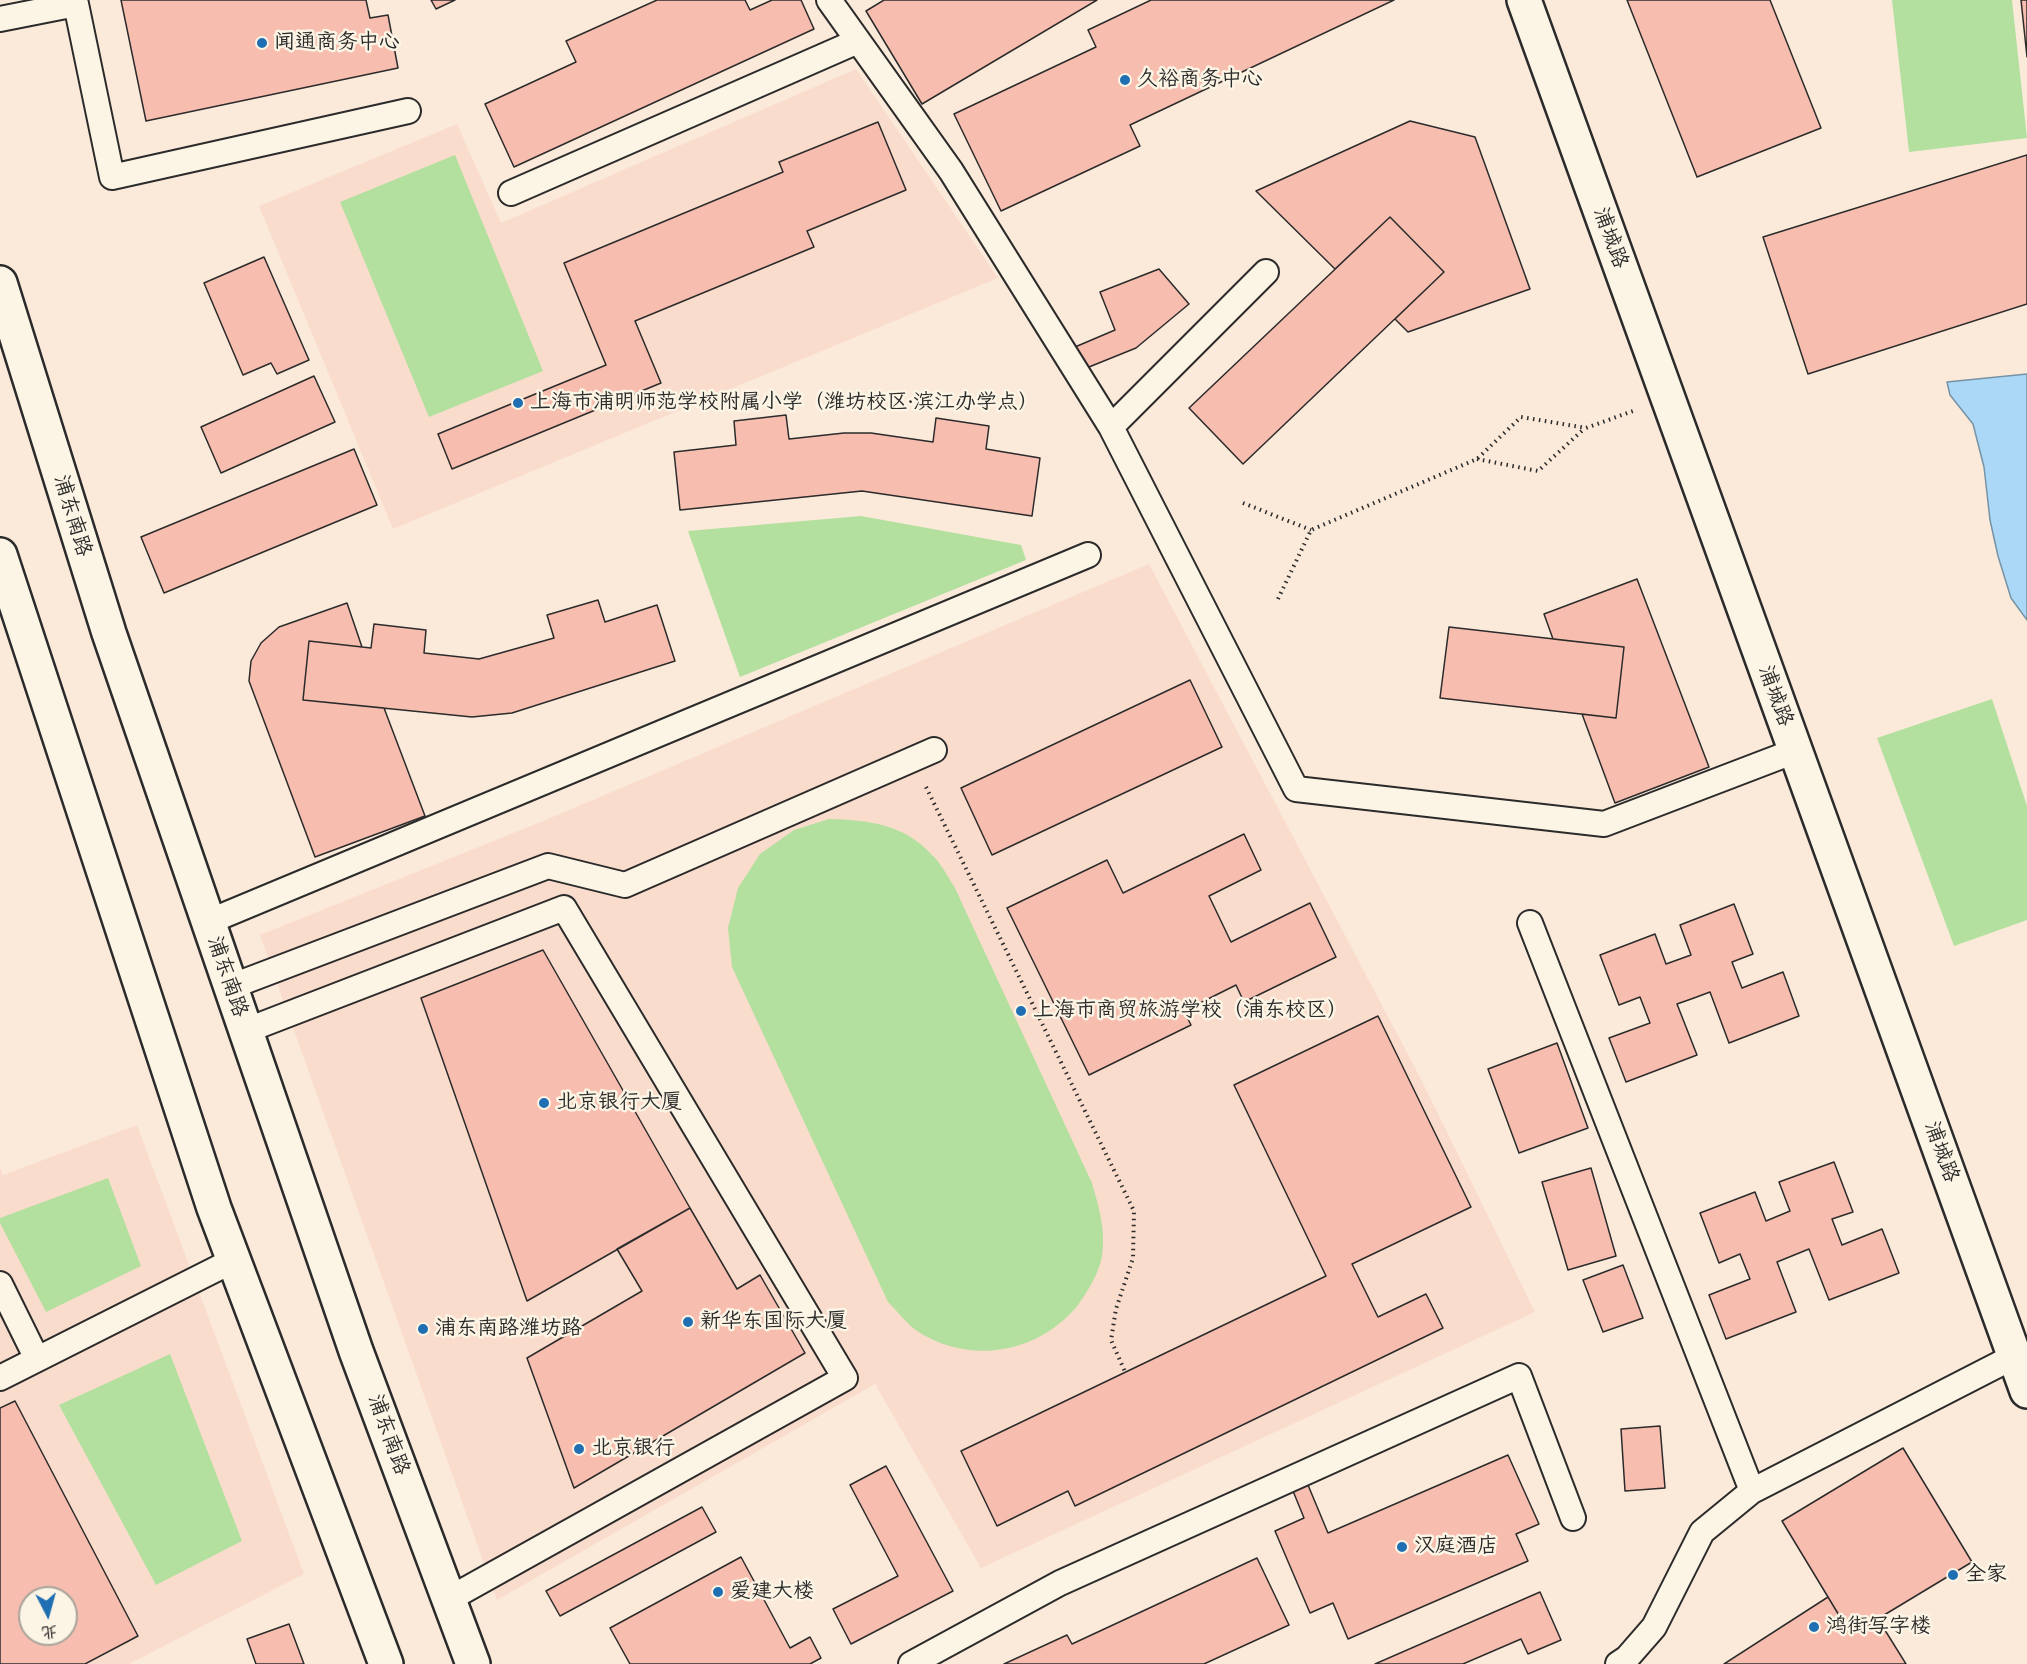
<!DOCTYPE html>
<html>
<head>
<meta charset="utf-8">
<style>
  body { margin:0 }
  #map { position:relative; width:2027px; height:1664px; overflow:hidden; background:#fbeada; font-family:Itim,"LXGW WenKai TC",sans-serif }
  canvas { display:block }
  .north { position:absolute; left:18px; top:1586px; width:60px; height:60px; box-sizing:border-box; background:#fcf5e5; border:2px solid #a8a49b; border-radius:50%; rotate:174deg; font-size:16px; font-weight:700; line-height:24px; text-align:center; color:#2b2b2b }
  .north::after { content:''; display:block; margin:auto; width:21px; height:27px; background:#1f6fb2; clip-path:polygon(50% 0,100% 100%,50% 72%,0 100%) }
</style>
</head>
<body>
<div id="map">
<canvas width="2027" height="1664"></canvas>
<div class="north">北</div>
</div>
<script>
const ctx = document.querySelector('canvas').getContext('2d');
ctx.lineJoin = 'round';
function fill(path, color) { ctx.fillStyle = color; ctx.fill(path, 'evenodd'); }
function stroke(path, color, width, dash) { ctx.strokeStyle = color; ctx.lineWidth = width; ctx.lineCap = dash ? 'butt' : 'round'; ctx.setLineDash(dash || []); ctx.stroke(path); }
function write(font, color, halo, rows, align = 'center') {
  ctx.font = font + ' Itim,"LXGW WenKai TC",sans-serif'; ctx.lineWidth = 5; ctx.setLineDash([]); ctx.textBaseline = 'middle'; ctx.strokeStyle = halo; ctx.fillStyle = color; for (const [text, x, y, turn = 0] of rows) {
    ctx.save(); ctx.translate(x, y); ctx.rotate((+turn || 0) * Math.PI / 180); ctx.textAlign = isNaN(turn) ? turn : align; if (halo) ctx.strokeText(text, 0, 0); ctx.fillText(text, 0, 0); ctx.restore();
  }
}
const built = new Path2D(`
  M856,69L998,278L393,529L259,206L457,124L501,223Z
  M1149,564L1422,1081L1535,1312L981,1568L875,1384L497,1600L260,935L548,819Z
  M137,1125L304,1574L129,1664H0V1168L3,1175ZM30,1598H66V1634H30Z`);
const green = new Path2D(`
  M1892,0H2012L2027,138L1909,152Z
  M455,155L543,371L429,417L340,202Z
  M861,516L1021,545L1026,560L740,677L688,531Z
  M1992,699L2027,806V920L1954,946L1877,738Z
  M829,819C868,820 904,824 932,855C941,863 947,876 954,886L1092,1183C1099,1208 1106,1230 1102,1256C1099,1273 1088,1291 1078,1305C1039,1353 971,1366 917,1331C907,1324 897,1311 888,1302L732,967L728,928L738,888L760,854L794,830Z
  M108,1178L141,1266L46,1312L0,1223V1218Z
  M170,1354L242,1541L156,1585L59,1405Z`);
const water = new Path2D(`
  M2027,374V620L2011,598L1998,556L1990,520L1984,467L1973,424L1950,395L1947,382Z`);
const building = new Path2D(`
  M121,0H366L370,18L388,15L398,68L146,121Z
  M431,0H455L436,9Z
  M657,0H745L750,10L772,0H801L814,29L514,167L485,104L576,62L566,41Z
  M884,0H1097L922,104L866,11Z
  M1151,0H1394L1130,125L1140,146L1001,211L954,114L1096,47L1088,30Z
  M1627,0H1770L1821,128L1697,177Z
  M2021,0H2027V57Z
  M1410,121L1475,137L1530,289L1408,332L1395,319L1444,272L1390,217L1335,269L1256,191Z
  M878,122L906,190L807,231L814,247L635,321L661,383L452,469L438,434L606,365L564,263L783,172L779,162Z
  M2027,155V304L1808,374L1763,237Z
  M1390,217L1444,272L1243,464L1189,408Z
  M264,257L309,360L277,374L271,363L243,375L204,283Z
  M1159,269L1189,304L1136,348L1084,369L1075,347L1115,330L1100,292Z
  M314,376L335,422L221,473L201,427Z
  M786,415L789,439L844,433H871L933,442L936,418L989,426L986,449L1040,458L1032,516L862,491L680,510L674,452L736,445L734,421Z
  M354,449L377,505L164,593L141,537Z
  M1637,579L1709,767L1615,803L1582,714L1616,718L1624,647L1553,639L1544,614Z
  M598,600L605,622L657,605L675,661L512,713L472,717L303,700L309,641L371,648L374,624L426,630L424,653L479,659L554,638L547,615Z
  M347,603L362,647L309,641L303,700L384,708L425,816L315,857L249,681L251,661L261,643L279,627Z
  M1449,627L1624,647L1616,718L1440,698Z
  M1190,680L1222,747L992,855L961,788Z
  M1244,834L1261,870L1209,896L1231,942L1310,903L1336,957L1244,1002L1236,985L1184,1011L1191,1025L1089,1075L1007,908L1107,860L1123,893Z
  M1734,904L1753,954L1732,962L1742,988L1783,972L1799,1016L1729,1043L1710,992L1694,998L1677,1004L1697,1055L1626,1082L1609,1038L1650,1023L1640,997L1619,1005L1600,955L1655,934L1666,964L1691,955L1680,925Z
  M543,950L690,1208L527,1301L421,998Z
  M1378,1016L1471,1207L1352,1264L1378,1317L1426,1294L1443,1328L1075,1506L1068,1491L997,1526L961,1451L1326,1276L1234,1085Z
  M1557,1043L1588,1128L1519,1153L1488,1069Z
  M1834,1162L1853,1212L1832,1219L1842,1245L1882,1229L1899,1273L1829,1300L1809,1249L1777,1262L1796,1312L1726,1339L1709,1295L1750,1279L1740,1254L1719,1263L1700,1213L1755,1192L1766,1221L1790,1211L1779,1182Z
  M1591,1168L1616,1256L1568,1270L1542,1182Z
  M690,1208L737,1289L760,1275L805,1353L574,1488L527,1358L642,1291L617,1249Z
  M1623,1265L1643,1318L1603,1332L1583,1280Z
  M15,1401L138,1636L85,1664H0V1408ZM30,1598H66V1634H30Z
  M1660,1426L1665,1488L1625,1491L1621,1429Z
  M1903,1448L1972,1562L1851,1635L1782,1521Z
  M1508,1455L1539,1524L1516,1534L1528,1561L1348,1639L1333,1603L1310,1613L1275,1531L1304,1518L1293,1491L1308,1485L1328,1533Z
  M886,1466L953,1591L851,1644L833,1609L898,1576L850,1485Z
  M702,1507L716,1532L560,1616L546,1591Z
  M741,1557L790,1648L810,1637L821,1658L810,1664H630L610,1628Z
  M1257,1558L1289,1625L1204,1664H1004L1067,1635L1072,1644Z
  M1540,1592L1561,1640L1528,1654L1521,1639L1463,1664H1375Z
  M1828,1597L1851,1635L1878,1619L1906,1664H1724Z
  M289,1624L304,1664H256L247,1639Z`);
const path = new Path2D(`
  M1477,459L1538,471L1585,428
  M1243,503L1311,530
  M1278,599L1311,530L1477,459L1521,417L1586,428L1633,411
  M926,787L1134,1211L1133,1258L1116,1309L1111,1340L1125,1372`);
const lane = new Path2D(`
  M829,0L951,171L1111,427
  M0,19L76,4L112,177L408,111
  M511,193L858,41
  M1266,272L1111,427L1296,789L1604,824L1795,751
  M208,922L1088,555
  M1530,923L1752,1491
  M230,987L548,866L625,885L934,750
  M245,1031L564,908L845,1378L449,1599
  M0,1284L37,1359
  M0,1378L234,1260
  M911,1664L1060,1583L1519,1376L1573,1518
  M1618,1664L1627,1658L1654,1627L1702,1532L1752,1491L2015,1356`);
const street = new Path2D(`
  M1524,0L2027,1391`);
const primary = new Path2D(`
  M0,283L109,633L356,1351L473,1664
  M0,555L214,1208L386,1664`);
const markers = [
  [262,43,6,"#1f6fb2"],
  [1125,80,6,"#1f6fb2"],
  [518,403,6,"#1f6fb2"],
  [1021,1011,6,"#1f6fb2"],
  [544,1103,6,"#1f6fb2"],
  [688,1322,6,"#1f6fb2"],
  [423,1329,6,"#1f6fb2"],
  [579,1449,6,"#1f6fb2"],
  [1402,1547,6,"#1f6fb2"],
  [1953,1575,6,"#1f6fb2"],
  [718,1592,6,"#1f6fb2"],
  [1814,1627,6,"#1f6fb2"]
];
const poiNames = [
  ["闻通商务中心",274,43],
  ["久裕商务中心",1137,80],
  ["上海市浦明师范学校附属小学（潍坊校区·滨江办学点）",530,403],
  ["上海市商贸旅游学校（浦东校区）",1033,1011],
  ["北京银行大厦",556,1103],
  ["新华东国际大厦",700,1322],
  ["浦东南路潍坊路",435,1329],
  ["北京银行",591,1449],
  ["汉庭酒店",1414,1547],
  ["全家",1965,1575],
  ["爱建大楼",730,1592],
  ["鸿街写字楼",1826,1627]
];
const streetNames = [
  ["浦城路",1610,238,70],
  ["浦东南路",72,516,73],
  ["浦城路",1775,696,70],
  ["浦东南路",227,977,71],
  ["浦城路",1941,1152,70],
  ["浦东南路",388,1435,70]
];
fill(built, '#fadccd');
fill(green, '#b3e09e');
fill(water, '#aad8f6');
stroke(water, '#7793a5', 1.5);
fill(building, '#f7bdaf');
stroke(building, '#2b2b2b', 1.5);
stroke(lane, '#2b2b2b', 28);
stroke(street, '#2b2b2b', 38);
stroke(primary, '#2b2b2b', 38);
stroke(path, '#2b2b2b', 4, [1.5, 4.5]);
stroke(lane, '#fcf5e5', 24);
stroke(street, '#fcf5e5', 33);
stroke(primary, '#fcf5e5', 33);
for (const [x, y, r, color] of markers) { const dot = new Path2D(); dot.arc(x, y, r, 0, 2 * Math.PI); ctx.fillStyle = color; ctx.fill(dot); stroke(dot, '#fcf5e5', 2); }
write('21px', '#2b2b2b', '#fcf5e5', poiNames, 'left');
write('21px', '#2b2b2b', '#fcf5e5', streetNames);
</script>
</body>
</html>
